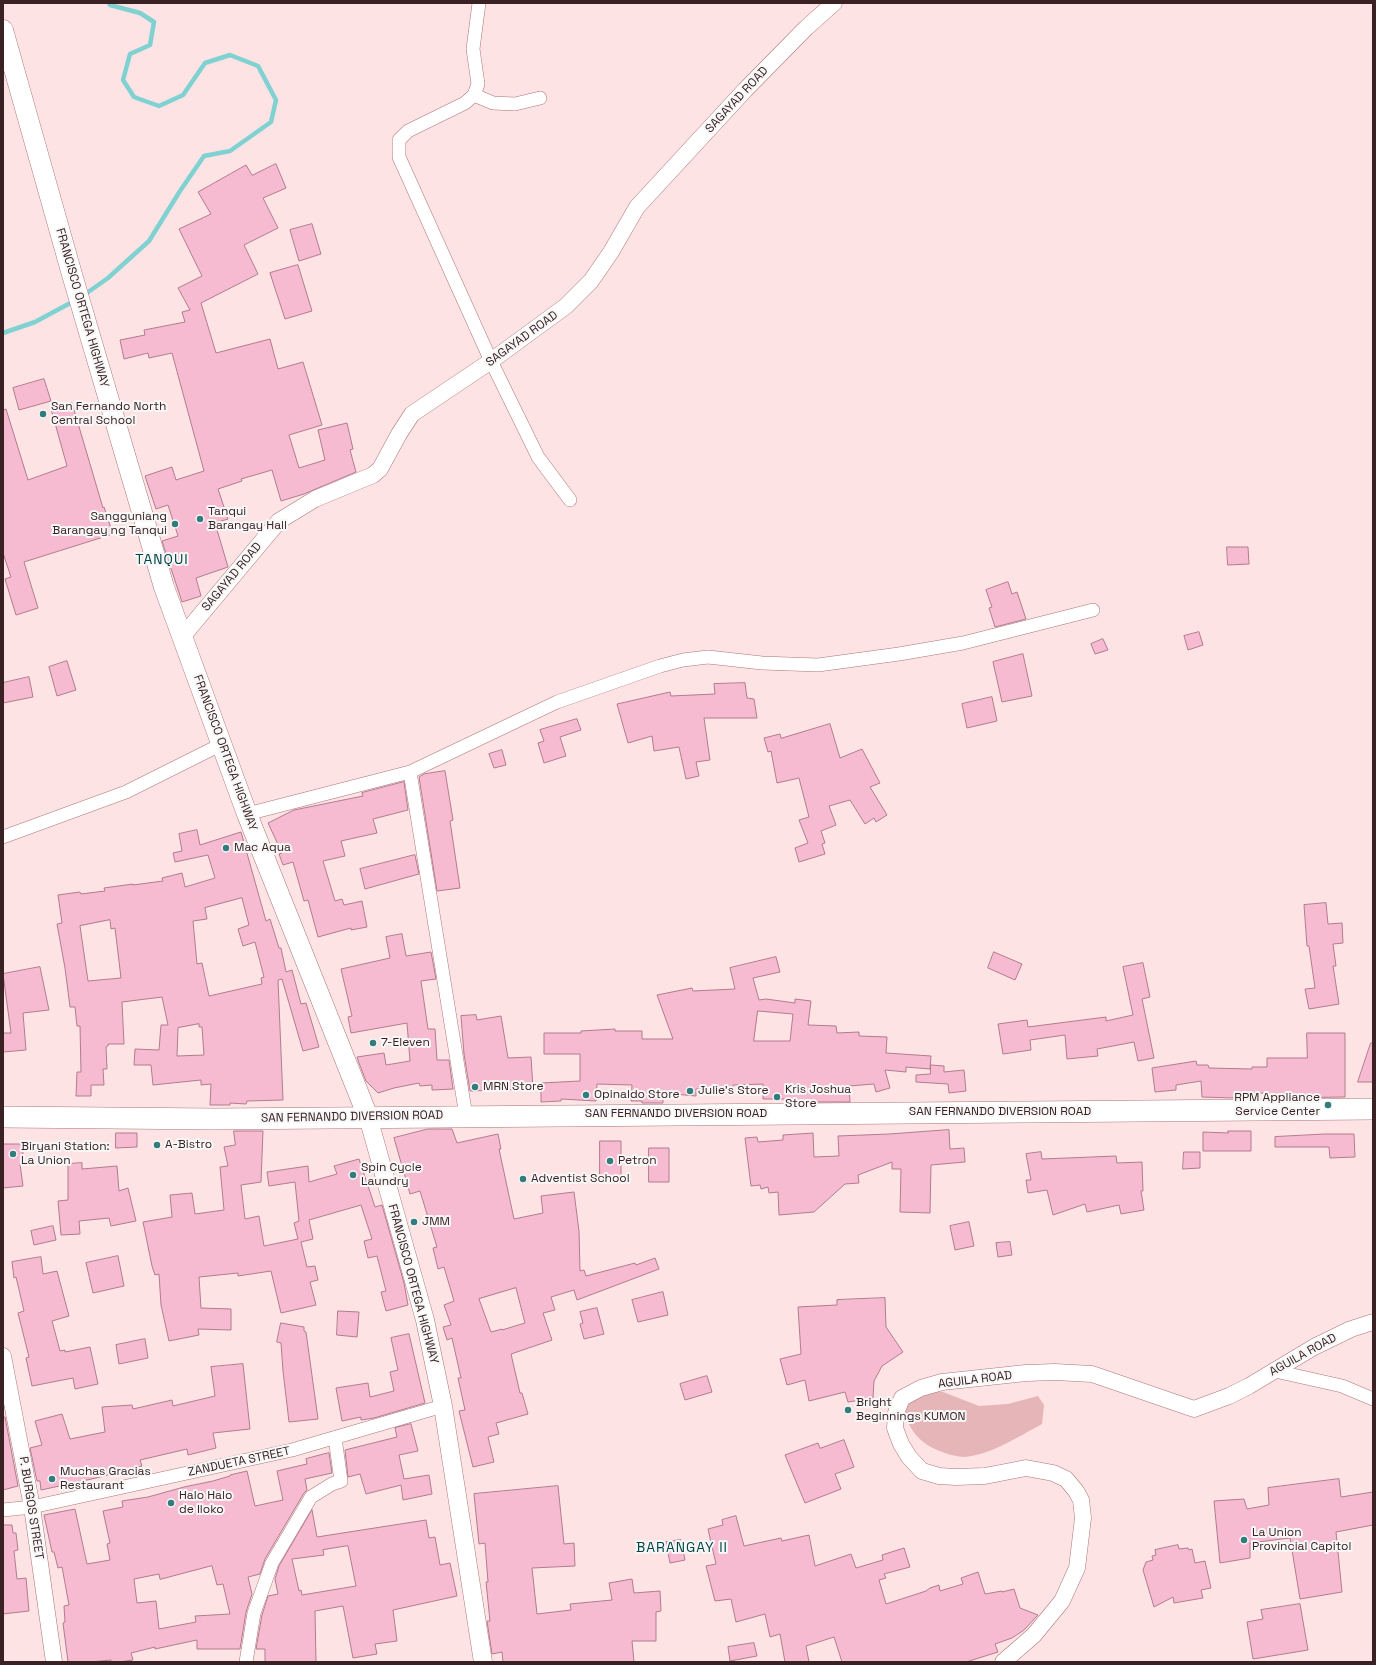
<!DOCTYPE html>
<html>
<head>
<meta charset="utf-8">
<style>
  body { margin:0 }
  #map { position:relative; width:1376px; height:1665px; overflow:hidden; background:#fde3e4; font-family:"Space Grotesk",sans-serif }
  canvas { display:block }
  .frame { position:absolute; inset:0; border:4px solid #3a2224; pointer-events:none }
</style>
</head>
<body>
<div id="map">
<canvas width="1376" height="1665"></canvas>
<div class="frame"></div>
</div>
<script>
const ctx = document.querySelector('canvas').getContext('2d');
ctx.lineJoin = 'round';
function fill(path, color) { ctx.fillStyle = color; ctx.fill(path, 'evenodd'); }
function stroke(path, color, width, dash) { ctx.strokeStyle = color; ctx.lineWidth = width; ctx.lineCap = dash ? 'butt' : 'round'; ctx.setLineDash(dash || []); ctx.stroke(path); }
function write(font, color, halo, rows, align = 'center') {
  ctx.font = font + ' "Space Grotesk",sans-serif'; ctx.lineWidth = 4; ctx.setLineDash([]); ctx.textBaseline = 'middle'; ctx.strokeStyle = halo; ctx.fillStyle = color; for (const [text, x, y, turn = 0] of rows) {
    ctx.save(); ctx.translate(x, y); ctx.rotate((+turn || 0) * Math.PI / 180); ctx.textAlign = isNaN(turn) ? turn : align; if (halo) ctx.strokeText(text, 0, 0); ctx.fillText(text, 0, 0); ctx.restore();
  }
}
const green = new Path2D(`
  M928,1391L943,1392L979,1406L1008,1404L1038,1396L1044,1405L1042,1424C1018,1437 992,1454 965,1457C955,1457 944,1453 935,1449C919,1442 910,1430 904,1413L908,1403Z`);
const stream = new Path2D(`
  M84,295L108,278L149,241L180,191L204,156L230,151L271,122L276,100L258,66L230,55L205,63L183,95L159,106L134,97L123,80L130,54L150,45L154,22L140,13L110,5L109,3
  M3,333L35,322L74,301`);
const building = new Path2D(`
  M276,164L286,188L263,198L278,228L244,245L258,274L201,303L216,353L270,339L278,369L303,362L322,425L289,435L299,468L325,460L318,430L347,423L353,449L350,450L356,472L304,494L281,501L272,470L241,479L242,481L218,489L228,519L215,523L228,567L196,578L201,596L182,602L162,541L178,536L168,505L156,509L145,476L172,467L176,480L204,471L172,353L149,358L148,353L124,359L120,340L145,335L144,330L185,322L182,312L190,310L178,288L202,276L179,229L211,214L198,192L246,165L252,175Z
  M312,224L321,254L299,261L290,230Z
  M298,265L312,311L285,319L270,273Z
  M44,379L51,401L19,410L13,388Z
  M72,403L103,508L104,507L113,534L24,562L38,608L16,615L5,579L11,577L3,553V410L6,409L28,480L67,466L51,409Z
  M1227,547H1248L1249,564L1228,565Z
  M1008,582L1012,594L1017,592L1026,619L995,627L989,608L992,607L986,590Z
  M1199,632L1203,645L1188,650L1184,636Z
  M1103,639L1108,650L1095,654L1091,644Z
  M1023,654L1032,696L1002,702L993,662Z
  M67,661L76,690L57,696L49,667Z
  M29,677L33,697L3,703V683Z
  M745,683L747,698L754,699L757,718H704L710,760L696,762L699,776L686,779L679,747L654,751L652,736L628,743L617,704L670,692L671,696L715,694L714,684Z
  M992,697L997,721L967,728L962,704Z
  M577,719L581,730L560,737L566,756L544,763L538,743L544,741L540,730Z
  M830,724L840,758L862,749L880,783L870,787L887,815L876,822L874,818L865,824L850,800L829,806L836,825L821,831L825,843L822,844L825,854L799,862L795,848L808,843L799,820L809,817L799,778L777,783L771,751L768,752L764,738L780,734L781,738Z
  M502,750L506,765L494,768L489,754Z
  M445,771L453,820L450,821L460,888L437,891L419,777L424,774Z
  M404,782L408,810L373,819L377,833L341,841L345,856L323,861L335,901L342,899L344,905L362,901L367,927L351,930V928L318,937L308,900L304,901L293,862L283,865L279,854L282,853L268,823L294,810L363,796L362,793Z
  M197,830L200,845L241,832L266,921L270,919L279,948H281L286,972L292,970L301,1004L306,1003L319,1047L303,1051L282,979L278,980L283,1100L247,1101L246,1104L230,1103V1105H210L211,1084L201,1085V1080L153,1085L151,1065H134L135,1049L159,1050L161,1025H168L162,997L122,1002L124,1044H108V1046L106,1047L107,1069H103L104,1085H91V1096H76L77,1072H81L80,1026H77L75,1007H70L65,968L57,924L62,923L58,895L80,892L81,894L105,891L104,888L133,884V885L163,881L162,878L182,873L185,887L215,878L208,855L175,862L173,853L182,851L179,834ZM242,898L249,925L238,929L243,946L255,942L264,977L261,978L262,984L209,996L202,963L197,964L193,921L207,919L205,908ZM110,920L111,929L115,928L121,978L88,981L80,926ZM199,1024V1027H202L204,1055L177,1056L178,1028Z
  M415,855L419,874L365,889L360,869Z
  M1326,903L1328,924L1342,923L1343,943L1333,944L1336,966H1333L1339,1004L1309,1009L1305,989L1315,988L1309,946H1307L1304,905Z
  M402,934L406,956L431,952L436,979L421,981L428,1029H435L437,1060H449L453,1089L432,1090V1085L420,1086L419,1083L394,1088L378,1093L366,1081L359,1063L357,1057L384,1053L386,1065L410,1061L407,1023L351,1033L348,1017L352,1016L341,969L390,958L386,937Z
  M994,952L1022,964L1015,980L988,968Z
  M776,957L780,972L753,978L759,1000L766,999L795,1003V999L811,1001L808,1025L836,1026L837,1033L859,1032V1036L887,1037L886,1053L931,1056L930,1069L906,1067V1072L885,1070L890,1088L876,1092L874,1084L849,1086L850,1102H785V1099H763V1084L733,1085V1088L696,1089V1096L663,1093V1103H642V1101H631L632,1085L597,1084L596,1101L561,1099V1101L541,1102V1083L580,1081V1054H544V1033H581V1031L615,1029V1031H642V1039H673L657,995L692,988L693,991L735,989L730,968ZM758,1011L793,1014L790,1041H754Z
  M1143,963L1150,997L1142,999L1154,1058L1138,1061L1134,1042L1097,1049L1098,1056L1067,1059L1065,1035L1030,1040L1031,1050L1003,1054L998,1024L1027,1020L1028,1027L1106,1017V1021L1133,1015L1123,967Z
  M40,967L49,1010L23,1013L26,1050L3,1052V1033H11L3,974Z
  M476,1015L477,1020L501,1016L508,1058L531,1057L533,1089L470,1091L464,1054L461,1016Z
  M1307,1033H1345V1097L1267,1098V1093H1235V1098L1202,1097L1201,1081L1176,1085V1090L1155,1092L1152,1068L1196,1061L1197,1065H1208L1209,1068L1252,1069V1067H1267V1058H1307Z
  M1371,1043H1373V1082H1358Z
  M931,1065L944,1066V1072L964,1070L966,1091L949,1093L948,1084L916,1082V1075L930,1074Z
  M428,1129H452L457,1143L498,1134L501,1149H499L514,1219L543,1213L541,1196L574,1192L579,1231L580,1271L584,1270L586,1276L635,1263L636,1265L655,1258L659,1269L577,1300L574,1290L551,1297L555,1310L543,1313L552,1340L511,1354L520,1393H522L528,1414L496,1423L499,1434L488,1437L494,1462L473,1467L459,1411L465,1410L458,1378H461L452,1338L447,1340L443,1327L451,1325L444,1305L454,1301L444,1267L438,1269L433,1248L437,1247L420,1191L410,1194L394,1138ZM516,1288L525,1323L502,1330V1329L491,1332L479,1299Z
  M949,1130L950,1149L964,1148L965,1162L931,1165L930,1213L900,1212L901,1169H892V1162L858,1175L859,1183L845,1184L814,1212L779,1215L778,1192L769,1193L768,1187L761,1189L760,1185L751,1186L745,1138L757,1137L758,1142L783,1140V1135L813,1133L814,1157L839,1156L838,1136L889,1134Z
  M234,1131H263L261,1182L241,1185L245,1219L259,1216L264,1246L298,1239L294,1223L299,1221L295,1182L269,1186L267,1172L308,1166L309,1182L337,1174L334,1166L359,1159L375,1207L382,1205L404,1283L408,1305L386,1311L381,1292L386,1291L377,1256L368,1258L364,1241L372,1239L361,1205L309,1220L313,1239L301,1242L307,1267L315,1266L318,1280L310,1282L316,1305L281,1313L271,1271L238,1276V1273L199,1277L201,1308L231,1309V1330L198,1329L199,1335L169,1341L161,1305L159,1274L155,1275L152,1266L143,1222L172,1217L170,1195L192,1193L195,1214L224,1210L220,1167L228,1166L224,1147L235,1145Z
  M1228,1131H1251V1151H1203V1132L1228,1133Z
  M116,1133H137V1147L116,1148Z
  M1325,1134H1354L1355,1157L1330,1158L1329,1147H1275V1137Z
  M600,1141H621V1180H600Z
  M3,1144H22L24,1164H20L23,1186L3,1188Z
  M649,1148H669V1182H649Z
  M1041,1152L1042,1159L1116,1156L1117,1163L1142,1162L1143,1191H1141L1144,1210L1121,1214L1119,1205L1087,1212L1085,1204L1053,1215L1047,1190L1028,1193L1026,1180H1031L1026,1154Z
  M1184,1152H1200V1168L1183,1169Z
  M82,1163V1169L117,1166L119,1191L128,1188L136,1221L111,1226L109,1218L79,1221L80,1234L61,1235L58,1201L68,1200V1164Z
  M969,1222L974,1246L955,1250L950,1226Z
  M53,1226L56,1240L34,1245L31,1231Z
  M1010,1242L1012,1255L998,1257L996,1243Z
  M118,1256L124,1286L93,1293L86,1263Z
  M41,1257L43,1274L57,1271L69,1316L52,1321L60,1351L65,1350V1352L90,1347L98,1384L75,1389L73,1378L32,1386L26,1358L29,1357L18,1313L24,1311L16,1277L14,1278L12,1262Z
  M663,1292L668,1315L638,1322L632,1300Z
  M885,1298L886,1327L903,1352L882,1366L874,1381L873,1398L848,1402L845,1392L809,1401L805,1380L787,1385L780,1359L801,1354L798,1307L837,1305V1300Z
  M597,1308L604,1334L584,1339L580,1324L583,1323L580,1312Z
  M338,1311L359,1312L357,1337L337,1335Z
  M281,1323L304,1327V1331L306,1332L318,1419L289,1422L283,1371L281,1343L277,1342Z
  M409,1334L425,1403L374,1418L361,1420V1417L342,1421L336,1388L368,1383L370,1397L394,1391L390,1372L398,1370L391,1338Z
  M145,1339L148,1358L119,1364L116,1345Z
  M243,1364L250,1429L213,1433L216,1448L188,1455L187,1449L140,1460L142,1466L96,1478L41,1490L40,1481H37L30,1448L42,1445L35,1421L62,1414L70,1439L105,1432L102,1407L132,1405L133,1409L172,1400L173,1406L215,1396L211,1367Z
  M707,1376L712,1392L685,1400L680,1384Z
  M3,1417H5L18,1486L3,1490Z
  M411,1424L418,1451L399,1455L404,1479L429,1475L432,1494L403,1500L401,1485L366,1494L360,1474L348,1477L345,1450L397,1437L395,1428Z
  M844,1440L854,1467L835,1474L841,1489L805,1503L785,1455L818,1443L820,1448Z
  M329,1453L332,1473L305,1479L307,1490L304,1493L265,1559L260,1574L248,1577L252,1594L246,1612L240,1649H197V1640L155,1649V1647L131,1653L133,1660L119,1662H111V1660L91,1662H68L63,1623L65,1622L64,1606L69,1605L62,1567L58,1568L54,1552H52L44,1515L75,1509L87,1564L110,1560L107,1544L110,1543L103,1511L123,1507L122,1501L148,1497L184,1487L213,1481L230,1476V1475L247,1471L255,1506L283,1500L277,1471L307,1464L306,1459ZM212,1566L217,1585L223,1584L230,1614L195,1616L196,1622L159,1629L156,1601L137,1603L134,1579L159,1574L160,1579Z
  M1339,1479L1341,1497L1373,1492V1525L1336,1532L1342,1592L1300,1599L1290,1538L1250,1543V1558L1220,1563L1214,1501L1244,1499L1247,1509L1269,1505L1268,1488Z
  M558,1486L564,1544L574,1543L575,1566L532,1568L537,1614L571,1610L570,1604L612,1600L609,1583L632,1579L634,1593L660,1591L661,1611L656,1612V1641H632L634,1662H503L502,1652L492,1654L487,1621H490L486,1582H488L485,1543L479,1544L474,1494Z
  M312,1510L317,1537L426,1520L429,1538L435,1537L440,1565L450,1563L457,1596L393,1610L397,1641L375,1644L377,1654L353,1658L343,1606L315,1611L316,1662H265V1649H256L262,1615L268,1596L278,1594L275,1579L279,1566ZM348,1546L356,1586L302,1595L301,1590L299,1591L292,1559L324,1555L323,1550Z
  M736,1516L744,1546L781,1538L782,1541L809,1535L815,1566L851,1554L856,1568L883,1560L882,1555L904,1548L910,1567L884,1574L886,1578L879,1580L886,1604L926,1591L930,1588L939,1585L940,1591L963,1584L961,1578L978,1572L985,1594L1002,1591V1592L1014,1589L1020,1608L1038,1615L1024,1630L1012,1638L995,1644L998,1652L966,1662H842L834,1637L806,1646L809,1662H785L780,1634L770,1637L765,1614L736,1622L731,1599L715,1601L706,1566L716,1564L708,1529L723,1525L722,1520Z
  M3,1525H12L13,1533H16L18,1550L14,1551L17,1579L26,1578L29,1611L3,1614Z
  M681,1540L685,1560L670,1563L666,1542Z
  M1178,1545L1179,1549L1188,1548L1189,1550L1192,1549L1195,1563L1205,1561L1211,1588L1201,1590L1203,1598L1174,1603L1173,1597L1154,1607L1143,1570L1146,1562L1153,1560L1152,1556L1156,1555L1155,1550Z
  M1300,1604L1308,1650L1253,1659L1247,1622L1263,1619L1261,1610Z
  M754,1643L757,1656L730,1661L728,1647Z`);
const minor = new Path2D(`
  M479,3L473,49L478,84L474,95L465,103L408,131L399,140V157L491,361L538,457L570,500
  M474,95L493,103L515,104L540,98
  M410,772L466,1116
  M247,814L410,772L557,702L660,666L683,660L708,657L762,663L818,665L899,654L963,643L1093,610
  M3,837L126,792L222,744
  M1275,1371L1342,1386L1373,1399
  M3,1510L32,1507L292,1450L443,1406
  M246,1662L254,1613L272,1563L311,1497L332,1484L341,1481L335,1438`);
const tertiary = new Path2D(`
  M182,637L279,521L315,499L373,475L380,469L399,434L412,414L491,361L566,306L591,281L611,252L637,207L745,90L806,28L834,3
  M3,1356L32,1507L54,1662
  M1003,1662L1034,1635L1062,1601L1077,1568L1083,1518L1081,1500L1076,1491L1066,1479L1053,1473L1026,1468L985,1476L956,1477L939,1476L922,1471L909,1457L901,1444L895,1428L896,1413L902,1398L921,1388L942,1382L1026,1373L1055,1372L1092,1374L1194,1409L1229,1396L1249,1386L1314,1347L1351,1329L1373,1322`);
const secondary = new Path2D(`
  M368,1117L425,1320L443,1406L483,1662`);
const primary = new Path2D(`
  M3,30L73,278L164,587L247,814L368,1117`);
const trunk = new Path2D(`
  M3,1117L215,1119L1373,1109`);
const markers = [
  [43,414,4,"#337c7c"],
  [200,519,4,"#337c7c"],
  [175,524,4,"#337c7c"],
  [226,848,4,"#337c7c"],
  [373,1043,4,"#337c7c"],
  [475,1087,4,"#337c7c"],
  [690,1091,4,"#337c7c"],
  [586,1095,4,"#337c7c"],
  [777,1097,4,"#337c7c"],
  [1328,1105,4,"#337c7c"],
  [157,1145,4,"#337c7c"],
  [13,1154,4,"#337c7c"],
  [610,1161,4,"#337c7c"],
  [353,1175,4,"#337c7c"],
  [523,1179,4,"#337c7c"],
  [414,1222,4,"#337c7c"],
  [848,1410,4,"#337c7c"],
  [52,1479,4,"#337c7c"],
  [171,1503,4,"#337c7c"],
  [1244,1540,4,"#337c7c"]
];
const streetNames = [
  ["SAGAYAD ROAD",737,100,-47],
  ["FRANCISCO ORTEGA HIGHWAY",82,308,74],
  ["SAGAYAD ROAD",522,339,-36],
  ["SAGAYAD ROAD",232,577,-50],
  ["FRANCISCO ORTEGA HIGHWAY",225,753,70],
  ["SAN FERNANDO DIVERSION ROAD",1000,1112],
  ["SAN FERNANDO DIVERSION ROAD",676,1114],
  ["SAN FERNANDO DIVERSION ROAD",352,1117,-1],
  ["FRANCISCO ORTEGA HIGHWAY",413,1284,75],
  ["AGUILA ROAD",1303,1355,-29],
  ["AGUILA ROAD",975,1380,-7],
  ["ZANDUETA STREET",239,1462,-12],
  ["P. BURGOS STREET",31,1508,81]
];
const poiNames = [
  ["San Fernando North",51,407],
  ["Central School",51,421],
  ["Tanqui",208,512],
  ["Barangay Hall",208,526],
  ["Sangguniang",167,517,"right"],
  ["Barangay ng Tanqui",167,531,"right"],
  ["Mac Aqua",234,848],
  ["7-Eleven",381,1043],
  ["MRN Store",483,1087],
  ["Kris Joshua",785,1090],
  ["Store",785,1104],
  ["Julie's Store",698,1091],
  ["Opinaldo Store",594,1095],
  ["RPM Appliance",1320,1098,"right"],
  ["Service Center",1320,1112,"right"],
  ["A-Bistro",165,1145],
  ["Biryani Station:",21,1147],
  ["La Union",21,1161],
  ["Petron",618,1161],
  ["Spin Cycle",361,1168],
  ["Laundry",361,1182],
  ["Adventist School",531,1179],
  ["JMM",422,1222],
  ["Bright",856,1403],
  ["Beginnings KUMON",856,1417],
  ["Muchas Gracias",60,1472],
  ["Restaurant",60,1486],
  ["Halo Halo",179,1496],
  ["de Iloko",179,1510],
  ["La Union",1252,1533],
  ["Provincial Capitol",1252,1547]
];
const quarterNames = [
  ["TANQUI",162,560],
  ["BARANGAY II",682,1548]
];
fill(green, '#e6b5b7');
stroke(stream, '#7fd2d1', 4.5);
fill(building, '#f6bbd0');
stroke(building, '#b27b8f', 1);
stroke(minor, '#af7578', 14);
stroke(tertiary, '#af7578', 17);
stroke(secondary, '#af7578', 19);
stroke(primary, '#af7578', 21);
stroke(trunk, '#af7578', 22);
stroke(minor, '#fff', 13);
stroke(tertiary, '#fff', 16);
stroke(secondary, '#fff', 18);
stroke(primary, '#fff', 20);
stroke(trunk, '#fff', 21);
for (const [x, y, r, color] of markers) { const dot = new Path2D(); dot.arc(x, y, r, 0, 2 * Math.PI); ctx.fillStyle = color; ctx.fill(dot); stroke(dot, '#f7f7f7', 1.5); }
write('12px', '#3a2224', '#f7f7f7', streetNames);
write('12px', '#3a2224', '#f7f7f7', poiNames, 'left');
ctx.letterSpacing = '1px';
write('14px', '#044', '#f7f7f7', quarterNames);
ctx.letterSpacing = '0px';
</script>
</body>
</html>
